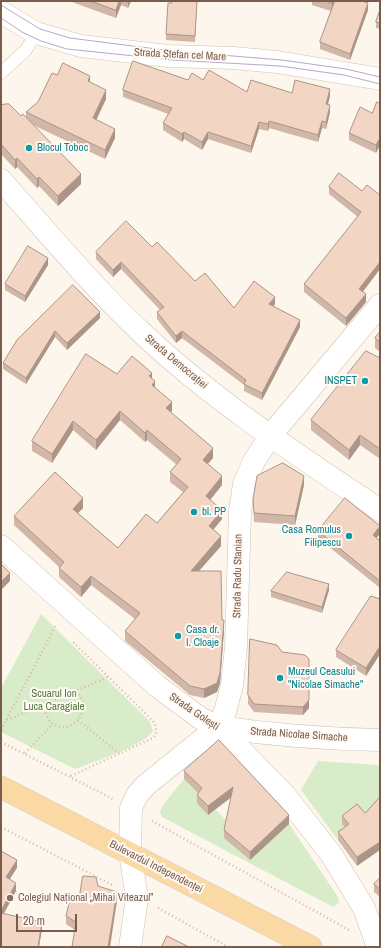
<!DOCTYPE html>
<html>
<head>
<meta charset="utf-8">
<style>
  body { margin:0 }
  #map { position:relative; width:381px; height:948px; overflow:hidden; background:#fdf6ec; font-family:"Archivo Narrow",sans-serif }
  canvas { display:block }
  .frame { position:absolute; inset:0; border:2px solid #7a5c4d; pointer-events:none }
  .scale { position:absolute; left:16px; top:914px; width:61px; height:18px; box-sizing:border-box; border:2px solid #7a5c4d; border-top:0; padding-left:5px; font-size:12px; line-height:14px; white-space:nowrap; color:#7a5c4d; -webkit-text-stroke:3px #fffaf3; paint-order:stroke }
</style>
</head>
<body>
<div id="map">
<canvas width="381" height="948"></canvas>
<div class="frame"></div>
<div class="scale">20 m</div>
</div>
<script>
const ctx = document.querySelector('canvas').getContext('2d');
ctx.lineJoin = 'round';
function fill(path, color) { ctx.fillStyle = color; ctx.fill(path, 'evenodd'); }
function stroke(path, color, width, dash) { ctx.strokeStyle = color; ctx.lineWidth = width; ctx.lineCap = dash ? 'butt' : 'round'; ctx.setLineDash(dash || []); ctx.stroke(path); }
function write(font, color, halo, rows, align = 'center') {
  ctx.font = font + ' "Archivo Narrow",sans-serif'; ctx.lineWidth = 4; ctx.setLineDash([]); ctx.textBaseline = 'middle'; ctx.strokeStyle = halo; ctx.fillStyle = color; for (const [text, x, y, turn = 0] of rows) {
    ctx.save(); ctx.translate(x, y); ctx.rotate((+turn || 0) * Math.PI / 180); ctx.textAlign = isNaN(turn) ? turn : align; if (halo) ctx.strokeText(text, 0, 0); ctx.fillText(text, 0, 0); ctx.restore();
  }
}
const green = new Path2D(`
  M41,614L150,722L153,731C147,744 91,763 75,769L1,732V688Z
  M318,761L380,765V806L338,840L301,790Z
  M184,779L202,797L208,815L215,809L232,826L250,860L289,824L338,897L339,903L333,907L162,817L160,813L162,806Z`);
const path = new Path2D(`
  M44,705C45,711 47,720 53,724C67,734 85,719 83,704C83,700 79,694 76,690
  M7,720L108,677
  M78,720L120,754
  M1,730L56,625
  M1,742L113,799
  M25,753L53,724
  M71,776L153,738L156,734V726L153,721L72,641
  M152,821L349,930
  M1,827L114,886
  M158,908L228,947`);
const service = new Path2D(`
  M1,73L26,50L36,33`);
const minor = new Path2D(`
  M1,546L157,686L200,718L218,727L284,794L331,854L364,908L378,947
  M218,727C272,735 325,739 380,740
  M130,947L137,898L130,853L131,808L137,795L146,785L218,727L225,712L232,685L236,647L240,511L244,484L254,461L271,435L380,305`);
const secondary = new Path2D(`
  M1,12L36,33L81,46L168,56L234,58L277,62L380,79
  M1,180C47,232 92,286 142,333C214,401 299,456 380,510`);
const primary = new Path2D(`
  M1,787L311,947`);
const tram = new Path2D(`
  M1,5L40,29L70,38L172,51L282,60L346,69L380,77
  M1,18L22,32L41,41L67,49L173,60L280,66L344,75L380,84`);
const wall = new Path2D(`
  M69,1H131L128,8L121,5L116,18Z
  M172,1H197L195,42L166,40V34Z
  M312,1H362L368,10L350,60L320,49V42L331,11L312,5Z
  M380,10V29L376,28V22Z
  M57,75L90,82L106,99L96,120L115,138L105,159L33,125L81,184L58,206L39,186L37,188L17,167L15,169L1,154V105L21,116L26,117V112L38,102Z
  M188,80H203L247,92L292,93L330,96L328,105L330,112L326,129L322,128L318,142L269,128L268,131L259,129L251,153L208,139L202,150L184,139L182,142L163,130V123L168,114L123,97V90Z
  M380,104V145L376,153L349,140V133L372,113Z
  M329,187L380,195V269L363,292L366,302L346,326L304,292V284L358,217L329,194Z
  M152,247L195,281L234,308L275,304L273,306L300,327L262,400L244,391V385L182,338L176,343L157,319V312L160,310L121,269L113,277L96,259V252Z
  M48,265L25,302L5,290V284Z
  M100,318L67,350L55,337L26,384L3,369V363L17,340Z
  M380,332V352L375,348V338Z
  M380,358V459L360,445L349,460L311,430V420Z
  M117,374L152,379L155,387L172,411L170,412L213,458L208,464L222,485L210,500L222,519L213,530L221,546L199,571L222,620L224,630L220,683L217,692L204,698L190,695L125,641V631L135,619L91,585L81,597L59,577V567L14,525V516L83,508L78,513L118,548L157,523L183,492L170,482V472L177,465L147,440L145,442L120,420L96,450L73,430L52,463L32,451V441Z
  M304,485L295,525L254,522L253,499Z
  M318,531L376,538L380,541V588L318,538Z
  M329,590L322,613L271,597V591Z
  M380,599V654L366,676L336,657V650Z
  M248,695L309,708L303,715L254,712L248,704Z
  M184,771L289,824L250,860L224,838V830L231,797L208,815L197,803V795L198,793L184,779Z
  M357,804V866L338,840V832L345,827L342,824V816Z
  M380,878V897L374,892V884Z
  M98,886L117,901L75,930L66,924V916Z`);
const shadedWall = new Path2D(`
  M119,1H121V5L116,18V10Z
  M128,1H131L128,8Z
  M332,1H335L332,11Z
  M368,3V10L350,60V54Z
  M90,76V85L88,81Z
  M330,89V96L326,111V104Z
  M106,90V99L93,127V118Z
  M330,105V112L326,129V122Z
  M269,121V128L268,131V124Z
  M322,121V128L318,142V135Z
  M259,122V129L251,153V146Z
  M115,129V138L105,159V150Z
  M184,132V139L182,142V134Z
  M208,132V139L202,150V142Z
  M380,138V145L376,153V145Z
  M17,158V167L15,169V160Z
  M81,174V184L58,206V196Z
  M39,177V186L37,188V179Z
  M48,258V265L25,302V296Z
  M121,262V269L113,277V270Z
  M380,262V269L359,296V289Z
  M366,294V302L346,326V318Z
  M275,297V304L269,312V304Z
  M100,312V318L67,350V343Z
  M300,320V327L262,400V393Z
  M55,331V337L26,384V378Z
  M182,331V338L176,343V336Z
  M152,373V382L149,376Z
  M155,381V391L152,385Z
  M172,402V411L166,418V408Z
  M120,411V420L96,450V440Z
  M73,421V430L52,463V454Z
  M147,430V440L145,442V433Z
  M360,435V445L349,460V450Z
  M213,448V458L203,469V460Z
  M222,476V485L206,505V496Z
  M304,476V485L295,525V516Z
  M83,498V508L73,518V509Z
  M222,510V519L209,535V526Z
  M380,526V534L373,542V535Z
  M221,536V546L191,580V571Z
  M10,573V581L1,590V582Z
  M91,576V585L81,597V587Z
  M329,584V590L322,613V607Z
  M224,620V630L220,683L217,692L204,698V689Z
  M380,646V654L366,676V668Z
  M309,700V708L303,715V707Z
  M233,787V796L208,815V806Z
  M289,815V824L250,860V852Z
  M380,842V850L357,866V857Z
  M17,860V868L6,885V877Z
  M16,883V891L1,919V911Z
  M117,892V901L110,947H108Z
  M42,922V930L39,947H38Z`);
const building = new Path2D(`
  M91,1H119L116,10Z
  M172,1H197L195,36L166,34L168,3H171Z
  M326,1H332V3Z
  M335,1H362L368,3L350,54L320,42Z
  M380,10V23L376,22Z
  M133,61L188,80L192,73L203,80L209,70L247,92L251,80L292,93L295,80L330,89L326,104L330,105L326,122L322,121L318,135L269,121L268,124L259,122L251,146L208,132L202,142L184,132L182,134L163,123L172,108L123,90Z
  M63,63L90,76L88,81L106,90L93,118L115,129L105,150L26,112L38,102L52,73L57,75Z
  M377,102L380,104V138L376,145L349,133L360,107L372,113Z
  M9,104L21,116L23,114L81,174L58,196L39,177L37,179L17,158L15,160L1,144V105Z
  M339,173L362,191L367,185L380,195V262L359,289L366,294L346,318L304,284L361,212L329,187Z
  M126,221L152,247L157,242L195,281L205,273L234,308L254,281L275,297L269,304L300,320L262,393L244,384L246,380L182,331L176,336L157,312L164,307L121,262L113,270L96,252Z
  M28,246L48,258L25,296L5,284Z
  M73,285L100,312L67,343L55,331L26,378L3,363L17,340Z
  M380,332V342L375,338Z
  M366,351L380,358V449L360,435L349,450L311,420Z
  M86,354L117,374L132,356L152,373L149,376L155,381L152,385L172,402L166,408L213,448L203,460L222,476L206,496L222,510L209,526L221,536L191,571H221L222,620H224L220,673L217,683L204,689L190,686L125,631L140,613L91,576L81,587L59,568L64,562L14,516L55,472L83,498L73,509L118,548L146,514L157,523L188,487L170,472L181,459L147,430L145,433L120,411L96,440L73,421L52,454L32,441Z
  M283,463L304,476L295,516L254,513L253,499L257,476Z
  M345,498L380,526L373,535L380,541V581L318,531Z
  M1,564L10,573L1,582Z
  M287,572L329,584L322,607L271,591Z
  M371,596L380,599V646L366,668L336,650Z
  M250,639L277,645L282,652L305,655L309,659V700L303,707L254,704L248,695Z
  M219,740L289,815L250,852L224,830L233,787L208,806L197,795L202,788L184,771Z
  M380,797V842L357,857L338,832L349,824L342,816L357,804L365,813Z
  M1,851L17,860L6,877L16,883L1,911Z
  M83,876L96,877L98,886L117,892L108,947H72L76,922L66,916L69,903L79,897Z
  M380,878V889L374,884Z
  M1,913L42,922L38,947H1Z
  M167,936L189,947H162Z`);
const markers = [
  [29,148,4,"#0f9aa8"],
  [365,381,4,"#0f9aa8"],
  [194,512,4,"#0f9aa8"],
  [349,536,4,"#0f9aa8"],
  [178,636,4,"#0f9aa8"],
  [280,678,4,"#0f9aa8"],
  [10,898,4,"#8d6e63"]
];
const streetNames = [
  ["Strada Ștefan cel Mare",180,55,3],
  ["Strada Democrației",176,362,40],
  ["Strada Radu Stanian",238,576,-89],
  ["Strada Golești",194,712,34],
  ["Strada Nicolae Simache",299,735,4],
  ["Bulevardul Independenței",156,867,27]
];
const cultureNames = [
  ["Blocul Toboc",37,148],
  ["INSPET",357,381,"right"],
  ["bl. PP",202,512],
  ["Casa Romulus",341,530,"right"],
  ["Filipescu",341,543,"right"],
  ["Casa dr.",186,630],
  ["I. Cloaje",186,643],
  ["Muzeul Ceasului",288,672],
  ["\"Nicolae Simache\"",288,685]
];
const parkNames = [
  ["Scuarul Ion",54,694],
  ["Luca Caragiale",54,707]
];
const educationNames = [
  ["Colegiul Național „Mihai Viteazul”",18,898]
];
fill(green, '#d8ecc9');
stroke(service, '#d1beb0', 13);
stroke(minor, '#d1beb0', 23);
stroke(secondary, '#d6c0b0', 23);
stroke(primary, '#dad1cd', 23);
stroke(path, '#d9b8a5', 2.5, [1, 3]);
stroke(service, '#fff', 12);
stroke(minor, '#fff', 22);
stroke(secondary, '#fff', 22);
stroke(primary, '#fbd9a5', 22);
stroke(tram, '#b9a8c9', 1);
fill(wall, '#d1b7a8');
fill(shadedWall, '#aa9588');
fill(building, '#f3d5c3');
stroke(building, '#aa9588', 1);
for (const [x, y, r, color] of markers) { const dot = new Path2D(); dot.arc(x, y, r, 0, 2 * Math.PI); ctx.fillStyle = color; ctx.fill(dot); stroke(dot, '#fffaf3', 1.5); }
write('11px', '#7a5c4d', '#fffaf3', streetNames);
write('11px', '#0d838f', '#fffaf3', cultureNames, 'left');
write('11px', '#537a41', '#fffaf3', parkNames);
write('11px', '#785e54', '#fffaf3', educationNames, 'left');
</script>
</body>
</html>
